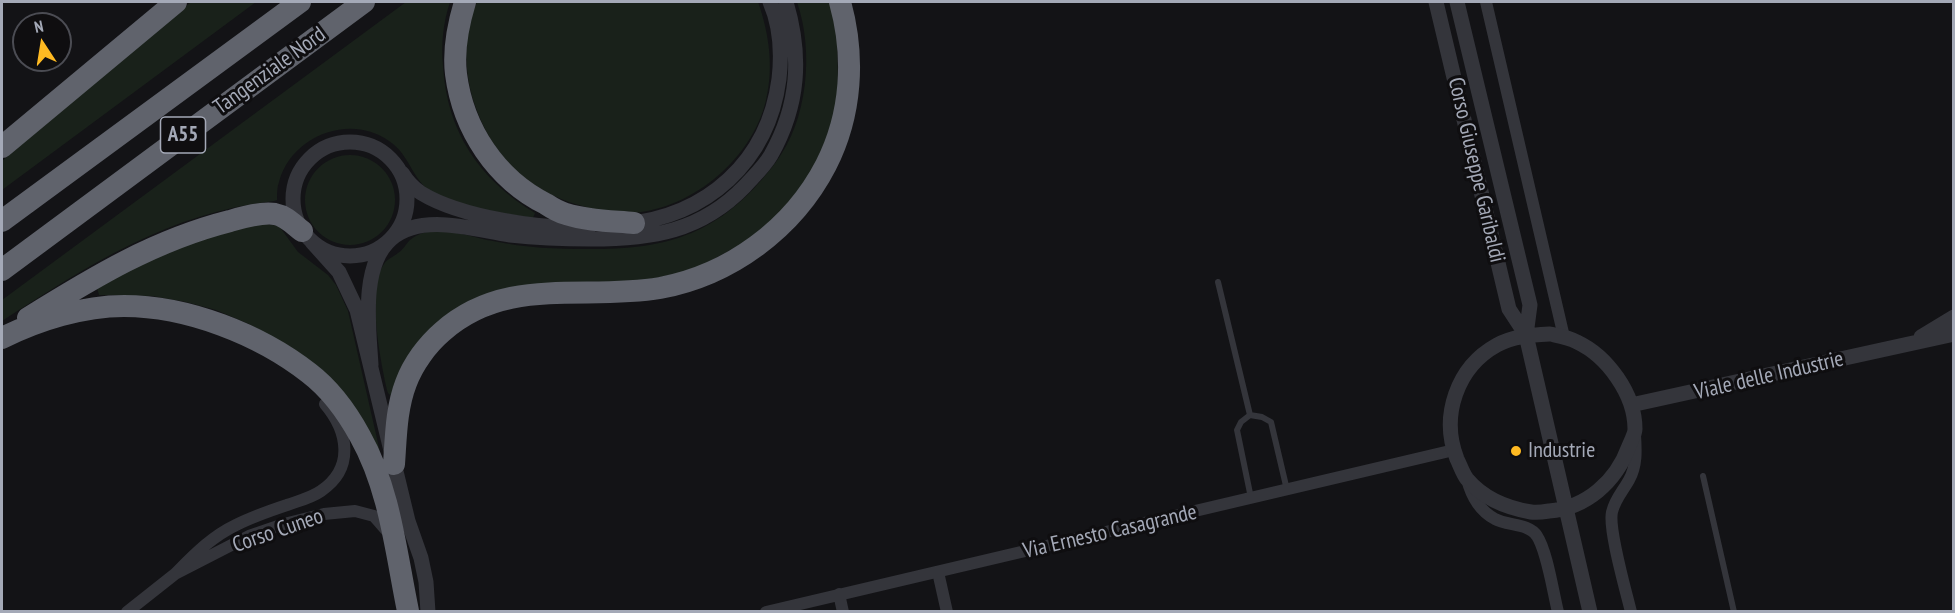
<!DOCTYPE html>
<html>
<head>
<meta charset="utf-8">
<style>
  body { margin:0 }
  #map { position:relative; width:1955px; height:613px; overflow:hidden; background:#131316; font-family:"PT Sans Narrow",sans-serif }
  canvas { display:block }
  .frame { position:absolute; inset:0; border:3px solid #a4a9b7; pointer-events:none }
  .north { position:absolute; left:12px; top:12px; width:60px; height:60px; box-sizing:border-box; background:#0f0e10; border:2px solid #4b4c53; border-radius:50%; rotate:348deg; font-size:16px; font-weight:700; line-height:24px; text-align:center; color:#a4a9b7 }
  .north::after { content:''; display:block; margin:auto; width:21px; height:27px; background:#ffba22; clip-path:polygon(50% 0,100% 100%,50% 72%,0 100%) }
</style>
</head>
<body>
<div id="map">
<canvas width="1955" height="613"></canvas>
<div class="frame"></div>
<div class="north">N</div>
</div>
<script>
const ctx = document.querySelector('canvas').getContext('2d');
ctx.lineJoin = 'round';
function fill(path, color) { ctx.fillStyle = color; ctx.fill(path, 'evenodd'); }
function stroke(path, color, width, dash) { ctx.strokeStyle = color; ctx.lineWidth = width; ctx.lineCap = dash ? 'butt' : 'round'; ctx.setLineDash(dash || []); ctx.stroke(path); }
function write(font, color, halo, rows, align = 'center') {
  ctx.font = font + ' "PT Sans Narrow",sans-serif'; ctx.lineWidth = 6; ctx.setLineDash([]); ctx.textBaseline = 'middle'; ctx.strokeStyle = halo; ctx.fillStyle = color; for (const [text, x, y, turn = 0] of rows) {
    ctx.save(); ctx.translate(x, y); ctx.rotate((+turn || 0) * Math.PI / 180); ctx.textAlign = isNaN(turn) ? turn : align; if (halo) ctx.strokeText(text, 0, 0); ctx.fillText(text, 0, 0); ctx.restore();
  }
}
const green = new Path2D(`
  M191,2H256L2,190V161Z
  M406,2H450C443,23 441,44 443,66C447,132 479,179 535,213L533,218C500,213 466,208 436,194C412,184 412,156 389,141C350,113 291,136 279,182C277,187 277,194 277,200L274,201C168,213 89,265 2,321V300Z
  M477,2H758C769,33 774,67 766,100C752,161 686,215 622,213C605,213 585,207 569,202C524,186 492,153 476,108C464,76 462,34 477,2Z
  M797,2H831L837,28L838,86L833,126L813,172L765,231L694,270L636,282L528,285L503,289L482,296L393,394L390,395L388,393C381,365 366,288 384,264C387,259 393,257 398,253C403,250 406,244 410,240C432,221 469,237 493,241C525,248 556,249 588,249C673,250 724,231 776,162C808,120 814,51 797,2Z
  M305 200a45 45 0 1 1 90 0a45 45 0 1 1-90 0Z
  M261,223L279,226L298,252L328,275L336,285L348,311L385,474L279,341L249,324L216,310L186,302L152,296L99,295L97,288L175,245Z`);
const service = new Path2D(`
  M1218,282L1250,415
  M1703,476L1734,612
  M1251,498L1237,430L1241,422L1250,415L1262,417L1271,422L1287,490`);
const minor = new Path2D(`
  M1486,2L1564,337
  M1467,479C1471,495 1480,511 1495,519C1507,526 1529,523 1537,536C1547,551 1553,592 1558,612
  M938,572L947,612
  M175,574C194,555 211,537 236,525C252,517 269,511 287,505C298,501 311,498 321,491C355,468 348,431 325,404
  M839,594L843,612
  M127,612L175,574L249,536L284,524L324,514L355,511L374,516L387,531
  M766,612L1454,450
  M1631,612C1626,591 1608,529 1612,512C1615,499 1623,491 1629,480C1637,466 1636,450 1635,435`);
const tertiary = new Path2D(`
  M1436,2L1509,309L1526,335L1590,612
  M1457,2L1530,305L1526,335
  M293 199a57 57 0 1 1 114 0a57 57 0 1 1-114 0Z
  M402,173C407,181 413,188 421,193C460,217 543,230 589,227
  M625,224C707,216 768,162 779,79C782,53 780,25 770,2
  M312,242L339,272L357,310L408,521L421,558L426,582L428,612
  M1550,334C1560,336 1568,337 1577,342C1607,356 1635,394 1635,429C1635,434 1631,441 1629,446C1616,482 1586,508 1549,511C1543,512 1537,513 1531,512C1507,508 1483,498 1467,479C1463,474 1460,465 1457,459C1440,416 1457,367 1497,345C1513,336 1532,335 1550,334Z
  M1921,337L1954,317
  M371,365C369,329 360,266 391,239C422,212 475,230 510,235C537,238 564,239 591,239C651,239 701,232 745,186C754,176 764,167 771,155C799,105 802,56 786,2
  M1631,405L1954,334`);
const motorway = new Path2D(`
  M465,2C458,25 453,49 456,74C463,129 496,179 546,204C552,208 559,212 566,214C588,221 612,221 634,223
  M2,147L176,2
  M2,221L300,2
  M2,270L364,2
  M28,318C94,277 155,240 230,221C244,217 261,212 275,214C286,216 294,225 302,231
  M2,338C38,320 83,306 124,306C187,306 259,334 309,373C330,389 348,414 360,436C390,489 396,553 408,611
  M394,464C396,437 396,409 406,383C413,364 427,345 442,332C506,275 584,301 660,288C730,275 793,229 826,165C852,114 855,56 840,2`);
const markers = [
  [1516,451,6,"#ffba22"]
];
const shields = [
  [183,135,45]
];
const shieldNames = [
  ["A55",183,135]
];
const streetNames = [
  ["Tangenziale Nord",270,71,-36],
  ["Corso Giuseppe Garibaldi",1476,170,77],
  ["Viale delle Industrie",1769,376,-13],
  ["Corso Cuneo",278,531,-19],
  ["Via Ernesto Casagrande",1110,532,-13]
];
const poiNames = [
  ["Industrie",1528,451]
];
fill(green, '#19211a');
stroke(service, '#34353b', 6);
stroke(minor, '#34353b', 12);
stroke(tertiary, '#34353b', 15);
stroke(motorway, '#60636c', 22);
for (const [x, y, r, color] of markers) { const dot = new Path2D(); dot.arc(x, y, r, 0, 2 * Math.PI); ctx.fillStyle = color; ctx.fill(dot); stroke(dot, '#0f0e10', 2); }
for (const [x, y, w] of shields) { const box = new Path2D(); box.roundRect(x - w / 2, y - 18, w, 36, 4.5); ctx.fillStyle = '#0f0e10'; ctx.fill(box); stroke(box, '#a4a9b7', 1.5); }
write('bold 21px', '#a4a9b7', null, shieldNames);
write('22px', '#a4a9b7', '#0f0e10', streetNames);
write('22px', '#a4a9b7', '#0f0e10', poiNames, 'left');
</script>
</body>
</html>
